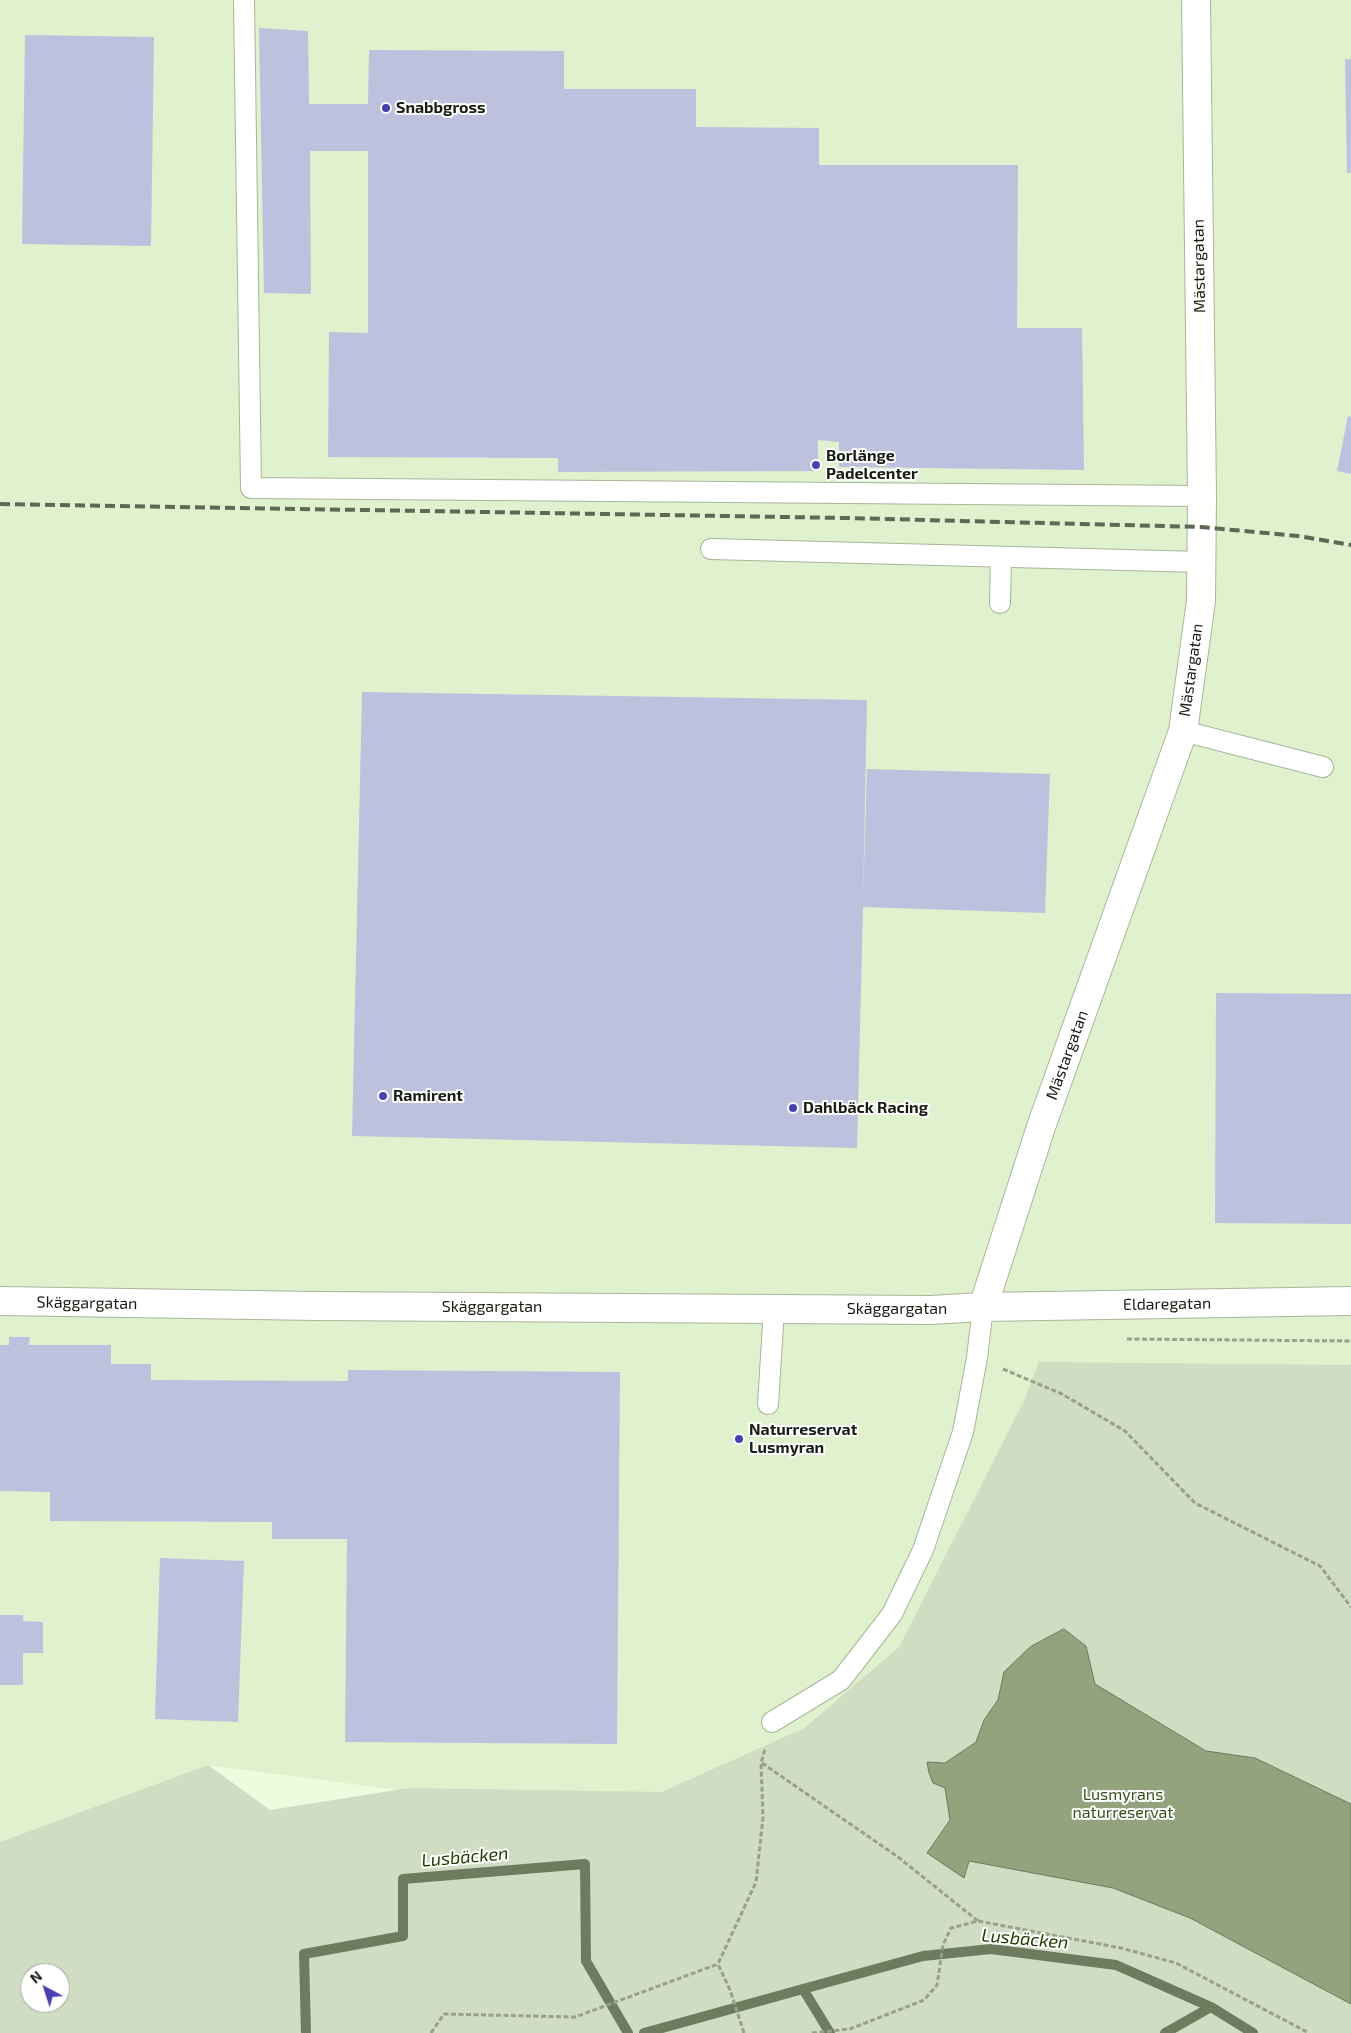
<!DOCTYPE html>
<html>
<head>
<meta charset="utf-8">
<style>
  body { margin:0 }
  #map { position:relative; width:1351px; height:2033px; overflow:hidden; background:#edfbde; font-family:"Exo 2",sans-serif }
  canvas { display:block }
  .north { position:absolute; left:20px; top:1963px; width:50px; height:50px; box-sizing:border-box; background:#fff; border:1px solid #a3a5a1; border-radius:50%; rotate:320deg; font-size:14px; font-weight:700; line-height:20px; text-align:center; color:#181d13 }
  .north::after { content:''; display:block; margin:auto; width:18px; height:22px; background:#4640b6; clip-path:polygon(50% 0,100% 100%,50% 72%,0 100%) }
</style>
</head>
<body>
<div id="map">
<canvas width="1351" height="2033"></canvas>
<div class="north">N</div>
</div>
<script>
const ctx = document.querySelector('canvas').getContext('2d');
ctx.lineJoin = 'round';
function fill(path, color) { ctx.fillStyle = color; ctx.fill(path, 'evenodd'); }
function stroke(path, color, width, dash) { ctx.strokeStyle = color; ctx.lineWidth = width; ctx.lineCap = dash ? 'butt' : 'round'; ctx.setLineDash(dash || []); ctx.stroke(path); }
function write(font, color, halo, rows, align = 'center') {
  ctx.font = font + ' "Exo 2",sans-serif'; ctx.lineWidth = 4; ctx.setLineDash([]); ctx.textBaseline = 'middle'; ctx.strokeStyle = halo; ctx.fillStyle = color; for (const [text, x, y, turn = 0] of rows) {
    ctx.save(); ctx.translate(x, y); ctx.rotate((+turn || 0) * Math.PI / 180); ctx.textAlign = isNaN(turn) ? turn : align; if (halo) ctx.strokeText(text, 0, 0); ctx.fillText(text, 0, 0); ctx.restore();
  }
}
const built = new Path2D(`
  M0,0H1351V1386L1026,1399L899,1647L804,1728L603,1817L208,1765L0,1842Z`);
const green = new Path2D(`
  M1039,1362L1351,1365V2033H0V1842L208,1765L270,1810L409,1788L661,1792L804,1728L899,1647L1025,1399ZM30,1973H60V2003H30Z`);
const water = new Path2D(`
  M1064,1629L1086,1646L1095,1684L1206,1751L1255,1758L1351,1804V2004L1190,1918L1113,1888L969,1861L964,1878L927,1853L950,1820L945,1788L933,1783L929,1773L927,1762L945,1763L976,1742L984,1720L998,1700L1004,1672L1030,1647Z`);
const stream = new Path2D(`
  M803,1989L923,1956L991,1949L1116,1965L1211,2007
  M306,2033L304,1954L403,1936V1879L585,1864L586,1961L628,2033
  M644,2033L803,1989L830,2033
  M1165,2033L1211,2007L1253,2033`);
const building = new Path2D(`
  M259,28L308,31L309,104H368L369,50L564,51V89H696V127L819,128V165H1018L1017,328H1082L1084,470L839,467V442L818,440V471L558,472V458L328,457L329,332L368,333V151H310L311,294L264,293Z
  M25,35L154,37L151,246L22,244Z
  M1345,59H1351V173H1347Z
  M1348,416L1351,417V474L1337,471Z
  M362,692L867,700L863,899L867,769L1050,774L1045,913L863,907L857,1148L352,1136Z
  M1216,993L1351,994V1224L1215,1223Z
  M9,1337H30L29,1345H111V1364H151V1380L348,1381V1370L620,1372L617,1744L345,1742L347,1539H272V1522L50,1521V1492L0,1491V1345H9Z
  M160,1558L244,1561L238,1722L155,1719Z
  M0,1615H23V1621L43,1622V1653H23V1685H0Z`);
const path = new Path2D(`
  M1127,1339L1351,1341
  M1003,1369L1062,1394L1125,1431L1195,1503L1320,1566L1351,1607
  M762,1763L898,1857L978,1921
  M431,2033L444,2014L575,2017L718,1964
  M744,2033L730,1990L718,1964L756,1882L763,1817L761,1763L765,1749
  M812,2033L850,2029L924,2000L937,1985L943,1945L951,1928L978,1921L1121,1948L1176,1963L1309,2033`);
const service = new Path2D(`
  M244,0L251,488L1202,496
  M711,549L1201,562
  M1000,603L1001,557
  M1183,731L1323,767
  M768,1404L774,1309
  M772,1722L841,1680L892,1614L923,1550L963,1432L977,1358L983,1307`);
const minor = new Path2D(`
  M0,1301L317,1306L930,1310L983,1307L1351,1301
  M983,1307L1042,1124L1183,731L1201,601L1202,496L1196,0`);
const rail = new Path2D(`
  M0,504L846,518L1201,527L1298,536L1351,545`);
const markers = [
  [386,108,5,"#4640b6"],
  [816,465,5,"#4640b6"],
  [383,1096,5,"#4640b6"],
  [793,1108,5,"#4640b6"],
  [739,1439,5,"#4640b6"]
];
const poiNames = [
  ["Snabbgross",396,108],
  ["Borlänge",826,456],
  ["Padelcenter",826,474],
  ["Ramirent",393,1096],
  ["Dahlbäck Racing",803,1108],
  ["Naturreservat",749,1430],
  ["Lusmyran",749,1448]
];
const streetNames = [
  ["Mästargatan",1199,266,-91],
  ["Mästargatan",1191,670,-82],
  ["Mästargatan",1067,1055,-70],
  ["Skäggargatan",87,1303,1],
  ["Eldaregatan",1167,1304,-1],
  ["Skäggargatan",492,1307],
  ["Skäggargatan",897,1309]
];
const parkNames = [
  ["Lusmyrans",1123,1795],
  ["naturreservat",1123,1813]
];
const waterNames = [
  ["Lusbäcken",465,1857,-5],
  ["Lusbäcken",1025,1939,5]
];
fill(built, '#dff1cd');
fill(green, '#d0ddc3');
fill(water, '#92a37e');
stroke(water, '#6d7b5e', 1);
stroke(stream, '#6d7b5e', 10);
fill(building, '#bdc1de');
stroke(service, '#a8b69a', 22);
stroke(minor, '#a8b69a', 30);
stroke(path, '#96a08b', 3, [5, 2.5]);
stroke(service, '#fff', 20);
stroke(minor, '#fff', 28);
stroke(rail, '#5f6757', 4, [10, 5]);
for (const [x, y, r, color] of markers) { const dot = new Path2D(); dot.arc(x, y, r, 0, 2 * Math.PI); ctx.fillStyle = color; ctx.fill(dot); stroke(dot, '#fff', 2); }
write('bold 16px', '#181d13', '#fff', poiNames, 'left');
write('16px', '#181d13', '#fff', streetNames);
write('16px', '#384f17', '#fff', parkNames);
write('italic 18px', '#263b00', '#fff', waterNames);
</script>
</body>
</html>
